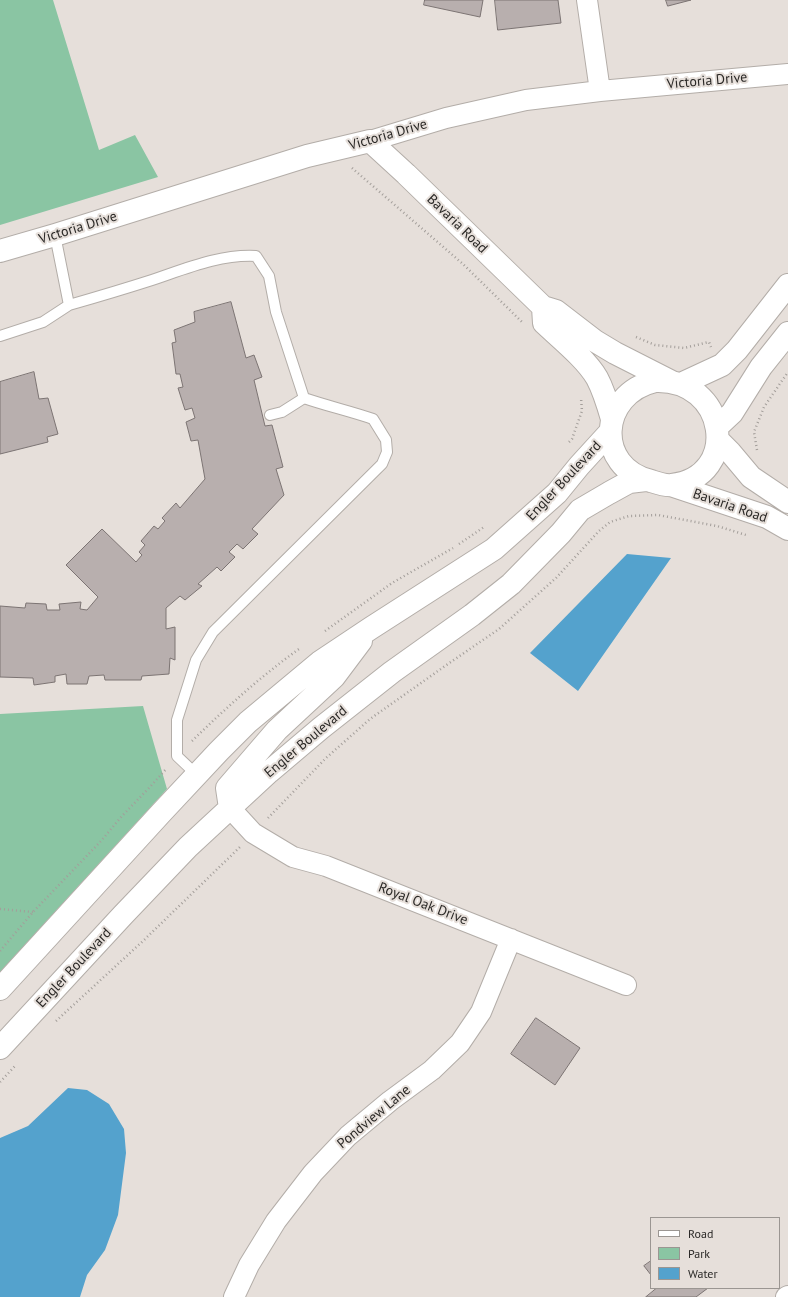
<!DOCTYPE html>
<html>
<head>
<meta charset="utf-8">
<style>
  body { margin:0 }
  #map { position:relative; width:788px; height:1297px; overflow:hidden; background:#e6dfda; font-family:"PT Sans",sans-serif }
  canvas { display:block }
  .legend { position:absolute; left:650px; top:1217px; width:130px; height:72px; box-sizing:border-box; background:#e6dfda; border:1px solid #9b9692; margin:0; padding:5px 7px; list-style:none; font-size:12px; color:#2a2826 }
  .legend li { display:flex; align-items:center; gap:8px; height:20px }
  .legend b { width:20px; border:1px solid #9b9692 }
</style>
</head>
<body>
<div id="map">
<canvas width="788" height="1297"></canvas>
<ul class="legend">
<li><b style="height:5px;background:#fff"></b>Road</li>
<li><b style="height:11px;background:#8ac5a3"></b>Park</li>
<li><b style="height:11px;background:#54a2cd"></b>Water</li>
</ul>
</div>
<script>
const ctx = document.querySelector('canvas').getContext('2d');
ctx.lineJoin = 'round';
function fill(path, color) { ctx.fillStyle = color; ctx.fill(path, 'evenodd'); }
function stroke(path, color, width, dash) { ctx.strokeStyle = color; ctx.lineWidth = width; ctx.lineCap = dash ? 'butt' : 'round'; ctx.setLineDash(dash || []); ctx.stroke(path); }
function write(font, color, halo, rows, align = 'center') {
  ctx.font = font + ' "PT Sans",sans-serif'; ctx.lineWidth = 4; ctx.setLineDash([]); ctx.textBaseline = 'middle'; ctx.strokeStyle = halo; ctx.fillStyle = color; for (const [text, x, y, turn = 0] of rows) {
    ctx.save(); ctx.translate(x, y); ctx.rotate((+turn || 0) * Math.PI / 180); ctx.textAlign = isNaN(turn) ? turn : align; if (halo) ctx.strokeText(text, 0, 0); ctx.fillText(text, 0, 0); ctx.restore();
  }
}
const green = new Path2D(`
  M0,0H53L99,150L135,135L158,177L0,225Z
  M143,706L167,789L0,972V714Z`);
const water = new Path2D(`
  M627,554L671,558L578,691L530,653Z
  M68,1088L87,1090L109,1104L124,1129L126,1153L118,1215L105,1250L87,1275L80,1297H0V1138L28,1126Z`);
const building = new Path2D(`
  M425,0H483L480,17L424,5Z
  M495,0H558L561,23L498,30Z
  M666,0H691L668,6Z
  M231,302L246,358L254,355L262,377L254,380L265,426L272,425L283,467L276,469L284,495L252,529L258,534L243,549L237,544L229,552L235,557L221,571L217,567L198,584L202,586L185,600L180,596L166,608V629L175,627V660L170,658L169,674L142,676L141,680H105L104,675L89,676L87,684H67L66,674L55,676V682L34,685L33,678L0,677V606L25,608L26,603L46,604L47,610H60L59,604L81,602L80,609L87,610L98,597L66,565L102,529L136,562L142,555L139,552L145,545L141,541L154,526L158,529L165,521L162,518L176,503L180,508L205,479L198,440L191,441L186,422L195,418L192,408L185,410L178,388L183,387L180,374H176L172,343L176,342L174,330L195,322L194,312Z
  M34,372L39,399L48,398L58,434L47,437L48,442L0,454V382Z
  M536,1018L580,1048L555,1085L511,1054Z
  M651,1261V1275L644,1266Z
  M657,1288H708L696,1297H646Z`);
const path = new Path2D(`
  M352,168L463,264L522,322
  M636,337L655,345L684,348L709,342L711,347
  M569,442L572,439L582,411L581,398
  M757,450L754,432L764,407L788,372
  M459,544L484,527
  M325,631L392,583L453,548
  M192,741C226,708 261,676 299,649
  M268,818L326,758L370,719L445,666L499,629L556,578L599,531L610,522L629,516L658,515L717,526L746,535
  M0,909L33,912
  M0,951L33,912L101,841L122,816L149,788L167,768
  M56,1021L143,941L240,847
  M0,1082L16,1065`);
const lane = new Path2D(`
  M55,235L69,305C97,297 124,289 152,280C185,269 220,254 256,256L269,276L276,312L304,398C327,406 350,411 373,419L386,440L387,452L382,464L213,632L196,660L177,720V756L197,775
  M0,336L43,322L69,305
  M270,415L282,412L304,398`);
const street = new Path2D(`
  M587,0L600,91
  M370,141L446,118L526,100L600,91L788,74
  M230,808L253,833L293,857L326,866L626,985
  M234,1297L249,1265L276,1221L313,1173L348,1136L390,1101L432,1070L460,1043L481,1012L511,939
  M786,1297L788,1296`);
const secondary = new Path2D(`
  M0,251L55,235L307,156L370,141L406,174L543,307L556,311L595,341L615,353L672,382
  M543,307L544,323C560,338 586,359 597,378C604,391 608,405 612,419
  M655,381C727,378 742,476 672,485C665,486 657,483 651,481C594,467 599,394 655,381Z
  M681,384L722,365L737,350L788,285
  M717,427L732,413L761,367L788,333
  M718,440L730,452L751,477L788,502
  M671,485L767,517L788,529
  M230,808L227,788L277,730L334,677L361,641
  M0,989L161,813L219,751L248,722L320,662L371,628L494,549L557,493L579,466L610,432
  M0,1048L123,915L188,847L269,772L321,728L392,672L472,615L511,584L561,533L580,510L609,493L629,482L646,480`);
const streetNames = [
  ["Victoria Drive",707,81,-5],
  ["Victoria Drive",388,135,-16],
  ["Bavaria Road",457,224,44],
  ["Victoria Drive",78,228,-17],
  ["Engler Boulevard",564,481,-47],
  ["Bavaria Road",730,506,19],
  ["Engler Boulevard",306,742,-40],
  ["Royal Oak Drive",423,904,21],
  ["Engler Boulevard",74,968,-47],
  ["Pondview Lane",374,1117,-40]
];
fill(green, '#8ac5a3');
fill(water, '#54a2cd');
fill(building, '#b8afae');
stroke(building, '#7c7473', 1);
stroke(lane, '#b3ada8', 12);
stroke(street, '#b3ada8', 22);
stroke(secondary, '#b3ada8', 24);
stroke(path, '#a39e9a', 2.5, [1, 3]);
stroke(lane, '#fff', 10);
stroke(street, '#fff', 20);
stroke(secondary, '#fff', 22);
write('14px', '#2a2826', '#e6dfda', streetNames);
</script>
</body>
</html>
